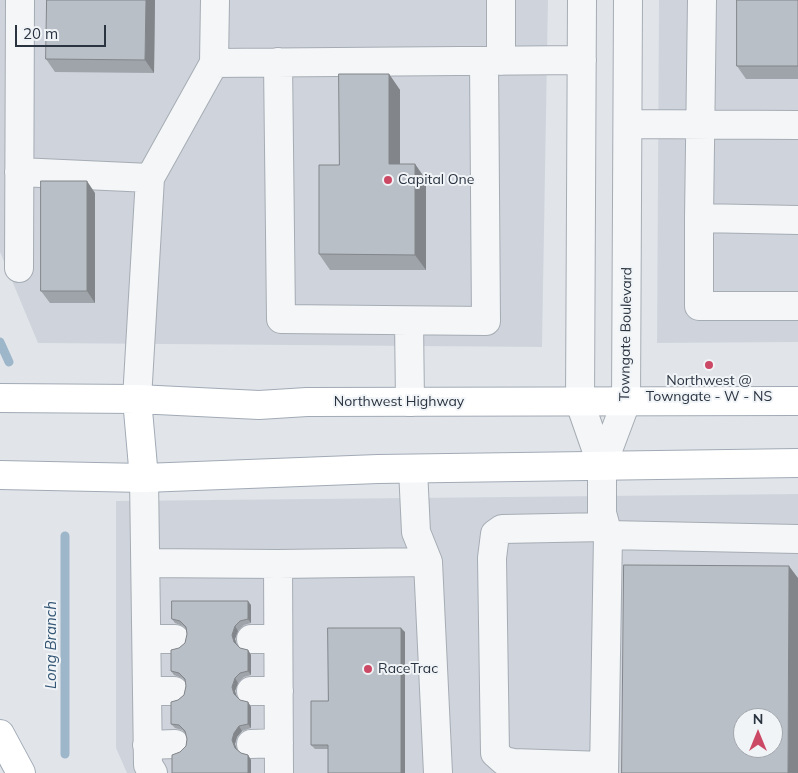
<!DOCTYPE html>
<html>
<head>
<meta charset="utf-8">
<style>
  body { margin:0 }
  #map { position:relative; width:798px; height:773px; overflow:hidden; background:#e1e5ea; font-family:Mulish,sans-serif }
  canvas { display:block }
  .north { position:absolute; left:733px; top:708px; width:50px; height:50px; box-sizing:border-box; background:#f1f4f7; border:1px solid #a1a7ae; border-radius:50%; rotate:0deg; font-size:14px; font-weight:700; line-height:20px; text-align:center; color:#2a3441 }
  .north::after { content:''; display:block; margin:auto; width:18px; height:22px; background:#cc4966; clip-path:polygon(50% 0,100% 100%,50% 72%,0 100%) }
  .scale { position:absolute; left:15px; top:25px; width:91px; height:22px; box-sizing:border-box; border:2px solid #2a3441; border-top:0; padding-left:6px; font-size:15px; line-height:18px; white-space:nowrap; color:#2a3441; -webkit-text-stroke:4px #f1f4f7; paint-order:stroke }
</style>
</head>
<body>
<div id="map">
<canvas width="798" height="773"></canvas>
<div class="north">N</div>
<div class="scale">20 m</div>
</div>
<script>
const ctx = document.querySelector('canvas').getContext('2d');
ctx.lineJoin = 'round';
function fill(path, color) { ctx.fillStyle = color; ctx.fill(path, 'evenodd'); }
function stroke(path, color, width, dash) { ctx.strokeStyle = color; ctx.lineWidth = width; ctx.lineCap = dash ? 'butt' : 'round'; ctx.setLineDash(dash || []); ctx.stroke(path); }
function write(font, color, halo, rows, align = 'center') {
  ctx.font = font + ' Mulish,sans-serif'; ctx.lineWidth = 4; ctx.setLineDash([]); ctx.textBaseline = 'middle'; ctx.strokeStyle = halo; ctx.fillStyle = color; for (const [text, x, y, turn = 0] of rows) {
    ctx.save(); ctx.translate(x, y); ctx.rotate((+turn || 0) * Math.PI / 180); ctx.textAlign = isNaN(turn) ? turn : align; if (halo) ctx.strokeText(text, 0, 0); ctx.fillText(text, 0, 0); ctx.restore();
  }
}
const built = new Path2D(`
  M0,0H548L542,347L38,343L0,252Z
  M659,0H798V342L657,343Z
  M798,494V773H127L116,748V501ZM743,718H773V748H743Z`);
const stream = new Path2D(`
  M0,342L9,362
  M65,536V754`);
const minor = new Path2D(`
  M582,0L580,403L602,466V513L608,535L798,539
  M702,0L699,218L798,220
  M501,61V0
  M278,62L281,319L486,321L484,61
  M214,63L215,0
  M628,124L798,125
  M19,172L150,178L137,399
  M150,178L214,63L582,60
  M699,218V306H798
  M19,268L20,0
  M409,321L410,402
  M602,466L626,402L628,0
  M144,478L148,765L153,773
  M428,562L438,773
  M146,563L278,564L279,773
  M278,564L428,562L416,532L413,469
  M147,639H175
  M251,639H278
  M147,691H174
  M251,691H279
  M251,744L279,743
  M147,745L175,744
  M604,766L513,763L504,761L495,753L492,558L495,534L502,529L605,527
  M604,773L608,535`);
const major = new Path2D(`
  M0,398L137,399L259,405L307,402L798,401
  M137,399L144,478
  M0,475L144,478L378,469L798,463
  M0,734L21,773`);
const wall = new Path2D(`
  M155,0L154,73L55,72L46,59Z
  M798,0V79H746L737,66Z
  M389,74L400,90V164H415L426,180V270H330L319,254L339,165Z
  M95,193V303H50L41,291Z
  M251,605V623L244,625L238,631L235,639L237,645L240,648L248,650L251,655V675L244,677L238,683L235,691L237,697L240,700L248,702L251,707V728L242,731L237,737L235,744L237,750L241,753L248,755L251,760V773L180,752L186,746L187,739L185,733L182,730L175,728L171,724L178,700L184,695L186,686L185,681L182,678L174,675L171,671L179,648L185,643L187,634L186,629L183,626L175,623L172,619Z
  M405,632V773L328,749H315L311,745L328,701Z`);
const shadedWall = new Path2D(`
  M146,0H155L154,73L145,60Z
  M389,74L400,90V180L389,164Z
  M415,164L426,180V270L415,255Z
  M87,181L95,193V303L87,291Z
  M789,566L798,578V773H788Z
  M248,601L251,605V623L248,619Z
  M235,626L238,631L235,639L237,646L234,642L232,635Z
  M401,628L405,632V773H401Z
  M248,650L251,655V675L248,671Z
  M235,678L238,683L235,691L237,698L234,694L232,687Z
  M248,702L251,707V728L248,724Z
  M239,726L242,731L237,737L235,744L238,753L235,748L232,740L234,733Z
  M248,755L251,760V773H248Z`);
const building = new Path2D(`
  M47,0H146L145,60L46,59Z
  M737,0H798V66H737Z
  M339,74H389V164H415V255L319,254V165H339Z
  M41,181H87V291H41Z
  M624,565L789,566L788,773H622ZM743,718H773V748H743Z
  M172,601H248V619L240,621L235,626L232,635L234,642L240,648L248,650V671L240,673L235,678L232,687L234,694L240,700L248,702V724L239,726L234,733L232,740L235,748L241,753L248,755V773H172V755L180,752L186,746L187,739L185,731L179,725L171,724V702L178,700L184,695L186,686L185,679L179,673L171,671V650L179,648L185,643L187,634L186,627L180,621L172,619Z
  M328,628H401V773H328V745H311V701H328Z`);
const markers = [
  [388,180,5,"#cc4966"],
  [709,365,5,"#cc4966"],
  [368,669,5,"#cc4966"]
];
const poiNames = [
  ["Capital One",398,180],
  ["Northwest @",709,381,"center"],
  ["Towngate - W - NS",709,397,"center"],
  ["RaceTrac",378,669]
];
const streetNames = [
  ["Towngate Boulevard",626,334,-89],
  ["Northwest Highway",399,402]
];
const waterNames = [
  ["Long Branch",51,645,-90]
];
fill(built, '#cfd4dc');
stroke(stream, '#9db6c9', 9);
stroke(minor, '#a6acb4', 30);
stroke(major, '#a1aab5', 30);
stroke(minor, '#f4f6f8', 28);
stroke(major, '#fff', 28);
fill(wall, '#9fa4aa');
fill(shadedWall, '#82868b');
fill(building, '#b9bfc6');
stroke(building, '#82868b', 1);
for (const [x, y, r, color] of markers) { const dot = new Path2D(); dot.arc(x, y, r, 0, 2 * Math.PI); ctx.fillStyle = color; ctx.fill(dot); stroke(dot, '#f1f4f7', 2); }
write('14px', '#2a3441', '#f1f4f7', poiNames, 'left');
write('14px', '#2a3441', '#f1f4f7', streetNames);
write('italic 15px', '#345674', '#f1f4f7', waterNames);
</script>
</body>
</html>
